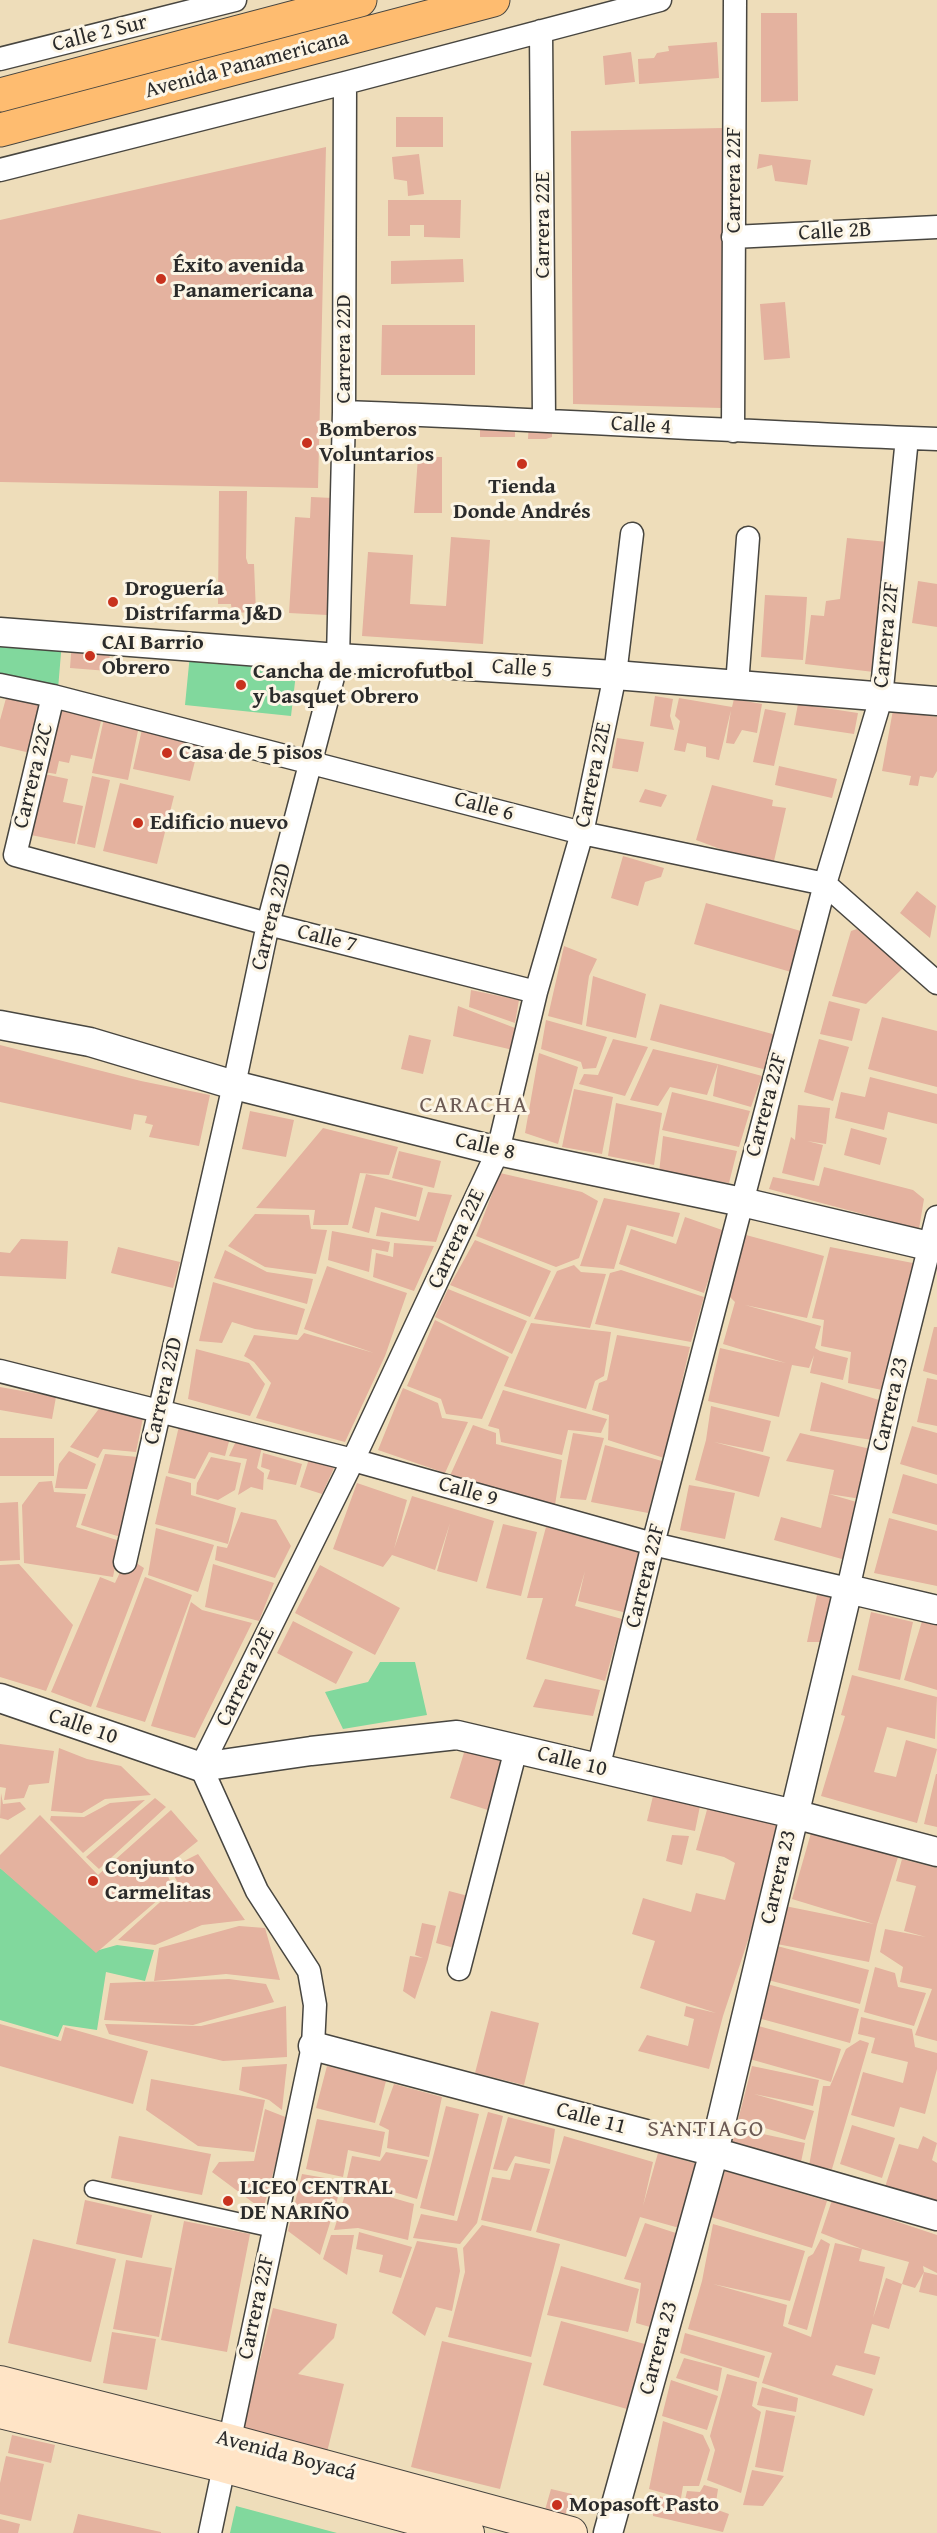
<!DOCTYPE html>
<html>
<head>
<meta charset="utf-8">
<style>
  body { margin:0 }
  canvas { display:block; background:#eeddba }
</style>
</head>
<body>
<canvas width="937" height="2533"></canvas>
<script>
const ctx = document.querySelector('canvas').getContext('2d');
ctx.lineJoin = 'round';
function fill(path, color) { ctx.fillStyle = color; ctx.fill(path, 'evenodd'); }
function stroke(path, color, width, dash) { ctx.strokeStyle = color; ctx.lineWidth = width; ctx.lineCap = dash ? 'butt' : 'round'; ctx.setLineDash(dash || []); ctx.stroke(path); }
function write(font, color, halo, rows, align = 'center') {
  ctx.font = font + ' "Gentium Book Plus",serif'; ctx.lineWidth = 6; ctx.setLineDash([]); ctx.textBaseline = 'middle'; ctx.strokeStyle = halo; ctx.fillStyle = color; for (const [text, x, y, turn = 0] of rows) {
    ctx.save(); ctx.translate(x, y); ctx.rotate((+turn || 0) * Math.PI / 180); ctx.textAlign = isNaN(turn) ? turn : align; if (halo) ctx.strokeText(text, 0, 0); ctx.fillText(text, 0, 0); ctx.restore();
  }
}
const green = new Path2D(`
  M0,637L62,641L58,689L0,675Z
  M190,654L297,665L291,716L185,705Z
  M380,1662H415L427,1715L343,1729L325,1692L368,1682Z
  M0,1868L99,1950L117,1945L154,1950L145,1981L106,1972L97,2030L63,2025L58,2037L0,2020Z
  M236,2506L337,2533H230Z`);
const building = new Path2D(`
  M761,13H797L798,101L761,102Z
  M717,42L719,78L639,84L638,59L654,58L657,53L669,51L668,46Z
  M631,52L635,82L605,85L603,56Z
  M396,117H443V147H396Z
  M723,128L721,408L573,404L571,131Z
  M326,147L318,488L0,482V220Z
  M419,154L424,194L408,196L407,181L394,179L392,157Z
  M759,154L811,160L807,185L775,181L772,165L757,169Z
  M388,200H461L460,238L424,237V225H410V236H388Z
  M463,259L464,282L391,284V261Z
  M785,302L790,358L764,360L760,304Z
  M382,325H475V375H381Z
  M480,419H515V437H480Z
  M529,420L552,424V437L546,439H528Z
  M418,457H442V513H414Z
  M219,491H247L246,558L248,564H254L256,612L232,613L231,604H218Z
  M311,497L333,498L327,615L289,613L295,517L310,518Z
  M451,537L490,540L483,644L362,636L368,552L413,555L410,604L446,606Z
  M847,538L888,542L874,672L805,664L811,615L824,616L826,601L840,599Z
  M918,581L937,584V627L912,623Z
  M765,595L807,597L803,660L761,657Z
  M72,641L111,644L108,671L70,668Z
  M8,691L49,702L35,754L0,746V720Z
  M655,696L673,699L670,716L674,730L650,726Z
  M679,698L732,707L734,699L762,704L757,733L742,730L734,744L726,743L731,710L719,760L706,757V747L687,743L685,752L674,750L680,721L675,716Z
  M60,703L103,713L92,759L71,755L69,763L59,761L56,774L44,772Z
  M798,704L858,713L854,734L794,725Z
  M765,709L786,713L774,766L753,762Z
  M893,710L937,717V771L933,778L920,776L918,786L909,785L911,776L882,771Z
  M105,714L140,721L128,780L92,773Z
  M143,725L201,737L190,781L133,769Z
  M617,738L644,742L638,772L612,768Z
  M779,766L837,779L832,798L775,785Z
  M44,774L68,779L63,802L83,806L75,844L31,835Z
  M92,776L110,780L95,848L77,844Z
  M120,783L174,796L157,864L103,851Z
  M712,785L773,800L772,806L786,808L774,861L723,850L696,840Z
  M645,789L667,795L661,807L639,802Z
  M623,856L664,868L661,877L645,882L638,906L611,898Z
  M917,891L936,906L930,938L900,913Z
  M706,903L804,932L791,972L694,944Z
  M857,929L903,968L866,1004L832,996L851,931Z
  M564,946L597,959L589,976L582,1025L548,1016Z
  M593,976L646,994L636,1038L586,1026Z
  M471,990L519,1000L515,1023L469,1007Z
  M829,1001L860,1009L852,1041L820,1034Z
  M660,1004L780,1036L767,1070L650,1040Z
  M458,1006L515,1028L513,1050L453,1036Z
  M882,1017L937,1031V1087L868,1069Z
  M546,1020L607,1037L596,1068L583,1069L581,1062L541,1049Z
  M409,1035L431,1040L423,1074L401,1069Z
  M613,1039L648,1047L625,1096L579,1084L584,1074L598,1075Z
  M819,1039L849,1047L833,1101L804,1092Z
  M0,1045L141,1081L210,1095L199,1146L149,1137L153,1125L145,1123L147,1116L134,1114L131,1130L0,1102Z
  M653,1049L718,1064L762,1076L751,1107L713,1096L718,1064L707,1095L670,1087L658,1106L630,1100Z
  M539,1053L578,1067L558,1144L525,1133Z
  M870,1077L937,1094V1124L888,1112L884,1130L835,1118L841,1092L865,1097Z
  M574,1089L613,1097L602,1154L562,1147Z
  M672,1092L750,1111L739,1147L662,1130Z
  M616,1103L662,1113L654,1165L608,1156Z
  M798,1105L830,1108L826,1144L807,1141L823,1145L814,1181L782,1173L791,1137L795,1140Z
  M250,1111L294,1120L286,1157L242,1149Z
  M323,1128L398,1147L389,1175L360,1173L348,1225H313L315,1210L256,1208Z
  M851,1128L887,1138L880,1165L844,1155Z
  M663,1136L737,1151L729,1183L659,1173Z
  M399,1151L441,1161L434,1188L392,1178Z
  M824,1167L913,1190L924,1199L919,1229L769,1189L773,1177L819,1186Z
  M500,1173L582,1192L598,1201L579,1258L556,1267L476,1236Z
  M366,1174L423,1188L416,1217L375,1207L369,1233L352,1228Z
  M428,1192L452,1195L436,1242L376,1236L381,1212L419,1221Z
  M604,1198L680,1213L673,1237L627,1225L614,1269L580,1266Z
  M255,1214L309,1215L311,1229L327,1230L316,1274L265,1267L228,1246Z
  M685,1217L725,1231L704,1293L619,1264L631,1229L676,1244Z
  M332,1231L390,1242L388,1252L372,1249L369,1272L328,1260Z
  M746,1235L824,1256L807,1318L745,1305L821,1326L815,1348L820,1351L848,1358L843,1380L810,1373L814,1355L809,1368L792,1365L779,1417L708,1401L720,1348L786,1363L723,1344L735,1302L729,1296Z
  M21,1239L68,1241L66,1279L0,1276V1252L10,1253Z
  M475,1240L551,1271L530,1317L450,1285Z
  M394,1243L434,1246L414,1291L373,1277L376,1253L393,1257Z
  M118,1247L180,1262L173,1288L111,1273Z
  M830,1247L918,1264L887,1391L848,1383L851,1352L821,1346L824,1320L812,1318Z
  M225,1250L267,1272L313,1279L307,1304L214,1278Z
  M574,1265L581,1272L606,1274L590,1328L534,1319L557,1271Z
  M327,1266L407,1293L385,1356L345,1442L256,1418L271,1383L254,1362L244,1356L254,1335L298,1340L304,1333L374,1353L304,1329Z
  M621,1270L704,1297L691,1342L595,1324L610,1273Z
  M213,1282L305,1309L297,1335L255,1329L232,1322L222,1343L199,1341Z
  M448,1289L527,1321L512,1354L435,1317Z
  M435,1320L509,1357L482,1419L446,1414L441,1399L407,1386Z
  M531,1323L611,1332L604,1376L595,1381L586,1409L504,1386Z
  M934,1327H937V1375L923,1371Z
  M617,1335L690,1347L664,1458L608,1440L609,1415L592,1410L599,1383L607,1380Z
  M196,1349L249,1363L265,1384L250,1416L188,1399Z
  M927,1378L937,1380V1426L917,1422Z
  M821,1382L879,1400L873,1440L810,1431Z
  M0,1387L56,1397L52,1419L0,1410Z
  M403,1388L438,1403L442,1418L468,1422L445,1473L378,1450Z
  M503,1390L607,1419L601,1433L568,1430L562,1455L501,1442L499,1429L488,1426Z
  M101,1406L143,1418L136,1452L103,1449L98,1458L70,1447Z
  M711,1406L771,1421L763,1452L714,1442L770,1457L759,1497L695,1480L706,1440Z
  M473,1425L496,1433V1444L562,1460L555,1505L448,1480Z
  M179,1426L230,1438L225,1456L209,1452L195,1479L168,1473Z
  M912,1426L937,1433V1475L900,1464Z
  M573,1433L604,1438L586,1500L560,1498Z
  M800,1433L871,1449L861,1499L829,1494L860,1503L849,1561L774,1540L781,1517L821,1528L834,1470L786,1461Z
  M0,1438H54V1476H0Z
  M237,1439L262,1447L257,1468L264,1473L263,1490L251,1487L238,1495L247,1459L229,1456Z
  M605,1445L662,1461L648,1513L591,1502Z
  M69,1451L96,1464L87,1489L55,1488L59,1464Z
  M263,1453L302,1464L296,1485L267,1479L270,1470L261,1467Z
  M105,1454L138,1457L124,1538L81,1525Z
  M211,1457L241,1463L235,1490L218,1500L196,1494L197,1483Z
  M309,1459L334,1468L322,1494L300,1487Z
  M903,1474L937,1484V1525L892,1513Z
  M166,1476L191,1483V1495L236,1508L228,1544L155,1524Z
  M52,1481L54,1492L86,1494L76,1527L120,1541L113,1577L24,1563L22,1505L39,1482Z
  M357,1483L407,1500L394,1549L412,1496L494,1521L477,1582L437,1571L450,1523L435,1570L392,1555L383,1567L333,1549Z
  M689,1485L735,1493L725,1539L680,1530Z
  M18,1502L20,1560L0,1561V1503Z
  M241,1512L276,1520L291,1546L275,1578L215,1560L217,1546L227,1548Z
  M889,1518L937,1531V1586L874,1573Z
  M503,1524L537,1532L521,1596L486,1588Z
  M546,1527L642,1553L627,1613L578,1601L585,1571L575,1606L622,1619L605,1681L526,1659L543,1598H527Z
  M156,1528L214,1545L198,1592L148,1575Z
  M133,1561L144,1568L91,1707L51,1692L100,1577L115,1583L122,1568Z
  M19,1564L73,1625L46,1691L0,1677V1565Z
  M213,1564L274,1583L259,1621L205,1607Z
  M320,1565L400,1608L375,1655L295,1613Z
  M145,1577L192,1595L145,1722L96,1707Z
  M817,1595L837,1599L828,1642H807Z
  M191,1602L202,1610L252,1623L195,1738L151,1726Z
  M871,1612L913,1622L900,1680L858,1670Z
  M923,1618L937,1623V1690L904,1680Z
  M293,1621L353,1652L336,1684L277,1653Z
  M852,1675L937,1697L935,1739L887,1727L874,1772L896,1777L906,1740L937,1749L917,1823L821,1796L845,1716L841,1715Z
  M545,1679L600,1690L593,1716L533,1707Z
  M467,1743L508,1756L491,1811L450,1798Z
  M0,1744L54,1751L49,1783L29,1785L24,1798L4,1800L6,1788L0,1787Z
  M59,1748L87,1759L121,1766L151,1795L105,1799L82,1813L51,1811Z
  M936,1774H937V1827L924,1824Z
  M1,1793L3,1804L20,1802L26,1809L8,1820L0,1818Z
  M653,1796L700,1806L695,1831L647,1821Z
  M155,1798L166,1807L99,1869L86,1857Z
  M145,1800L83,1853L50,1820L51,1816L84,1817L110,1803Z
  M708,1806L778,1824L751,1931L723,2016L709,2069L638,2051L647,2035L688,2046L694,2019L684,2016L686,2006L716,2013L640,1988L655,1941L632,1934L643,1898L691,1912L696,1893L725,1900L735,1863L724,1857L696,1850Z
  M171,1810L198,1841L164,1868L173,1887L96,1953L0,1868V1855L40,1815L98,1875Z
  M811,1833L898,1857L877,1925L869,1962L777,1944L785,1906L874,1924L792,1899Z
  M672,1835L689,1836L682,1865L666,1861Z
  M198,1854L245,1920L202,1925L155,1945L118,1940L179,1885L170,1868Z
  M902,1859L937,1868V2041L915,2035L932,1989L900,1982L903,1967L880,1952L885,1929L926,1937L904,1931L916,1886L896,1881Z
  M449,1891L472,1897L458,1949L436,1943Z
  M422,1923L436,1926L428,1959L415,1999L403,1991L410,1956L423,1958L415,1955Z
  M239,1926L265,1928L280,1980L226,1974L154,1981L159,1948Z
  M777,1946L869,1970L860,2004L768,1980Z
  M875,1967L895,1973L898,1987L926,1993L914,2026L864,2012Z
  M229,1979L266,1984L274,2002L193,2025L104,2020L110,1983Z
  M767,1984L859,2009L850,2043L758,2018Z
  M286,2006L287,2057L223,2061L109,2034L105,2024L201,2026Z
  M491,2011L539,2023L524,2085L475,2073Z
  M861,2017L912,2029L915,2047L937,2053V2069L925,2114L900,2107L894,2127L851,2115L863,2072L903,2083L908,2062L871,2053L875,2038L858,2034Z
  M0,2024L61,2041L65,2027L148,2051L133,2104L0,2066Z
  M755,2025L841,2049L831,2082L746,2058Z
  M860,2040L869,2043L832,2169L809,2166L823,2086H830L846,2049Z
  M287,2064L282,2110L269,2100L239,2090L242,2067Z
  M327,2066L386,2081L375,2123L316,2108Z
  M752,2066L819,2080L813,2106L754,2094L814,2111L805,2140L738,2120Z
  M151,2079L265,2100L254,2152L198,2146L146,2110Z
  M394,2084L442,2097L429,2157L387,2148L389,2130L379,2125Z
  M446,2106L479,2114L454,2216L420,2208Z
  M265,2109L288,2118L263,2210L212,2172L219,2162L254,2161Z
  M488,2112L503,2116L477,2223L460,2244L413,2238L421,2214L457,2221Z
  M508,2117L555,2129L550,2164L515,2156L507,2171L493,2169Z
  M317,2119L385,2132L380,2157L348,2150L343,2177L306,2169Z
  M852,2125L895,2138L882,2178L840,2164Z
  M735,2128L805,2143L801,2162L731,2147Z
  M119,2136L211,2154L202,2195L111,2178Z
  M564,2136L653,2162L643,2206L658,2153L701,2165L683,2229L640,2217L626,2257L536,2232Z
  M923,2136L937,2143L932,2160L937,2163V2202L885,2187L899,2144L918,2149Z
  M386,2152L428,2160L417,2199L347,2178L352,2156L380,2161Z
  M515,2163L550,2169L531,2231L481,2220L492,2177L510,2180Z
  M725,2171L827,2201L812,2248L711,2217Z
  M302,2174L343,2181L320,2255L288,2231Z
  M348,2185L414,2204L408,2240L358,2228L334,2230Z
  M85,2200L152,2215L142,2258L76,2244Z
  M832,2200L937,2235V2273L923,2266L924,2272L937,2275V2296L919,2292L924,2272L915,2288L902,2284L909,2262L862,2249L821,2233Z
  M184,2221L250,2234L227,2352L161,2340Z
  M645,2223L682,2235L657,2329L636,2323L641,2283L624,2279Z
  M713,2224L805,2251L790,2301L713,2284L787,2305L783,2326L811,2337L835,2243L862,2249L859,2261L885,2267L873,2318L886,2278L902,2284L889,2329L872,2324L864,2353L880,2357L875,2375L836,2365L832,2375L873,2389L864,2416L762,2383L772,2353L688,2329L702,2281Z
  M482,2225L560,2244L531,2357L448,2337L465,2272L463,2248Z
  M359,2232L412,2247L401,2278L379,2272L383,2255L356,2249Z
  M331,2235H354L347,2275L323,2259Z
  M33,2239L116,2259L91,2362L8,2343Z
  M821,2239L830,2244L807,2330L788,2324L808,2257L813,2254Z
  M417,2241L457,2248L460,2271L452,2311L436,2307L425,2336L392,2313Z
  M126,2260L172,2268L159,2337L113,2329Z
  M561,2266L639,2289L628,2332L547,2315Z
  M273,2308L337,2324L334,2338L298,2374L344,2384L326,2456L241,2436Z
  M561,2321L652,2346L634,2411L543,2385Z
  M112,2332L156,2339L147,2390L103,2383Z
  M685,2333L765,2356L759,2378L680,2353Z
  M442,2341L532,2363L500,2489L411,2467Z
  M684,2358L722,2368L718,2391L676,2378Z
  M727,2374L757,2382L752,2406L761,2412L741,2493L707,2480L715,2450L710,2436Z
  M671,2380L718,2396L707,2430L662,2416Z
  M762,2387L798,2398L796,2412L757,2405Z
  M766,2410L795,2416L783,2472L755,2467Z
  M663,2421L703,2435L710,2450L699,2486H683L681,2498L649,2489Z
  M12,2435L55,2445L51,2463L8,2453Z
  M6,2456L44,2464L31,2521L0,2514V2483Z
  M752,2470L784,2476L763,2506L743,2505Z
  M704,2485L718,2489L715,2509L729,2514L723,2532L653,2516V2494L684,2504L687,2491L700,2492Z
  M551,2489L572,2494L563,2522L543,2517Z
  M78,2514L161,2532V2533H73Z
  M0,2519L20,2524L18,2533H0Z`);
const pedestrian = new Path2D(`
  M93,2189L273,2229`);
const minor = new Path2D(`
  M541,31L544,419
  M0,59L235,0
  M0,170L345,83L660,0
  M733,237L937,227
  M344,412C542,419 739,432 937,439
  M733,431L735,0
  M0,685L53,696L582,833L825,884L937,983
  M737,685L748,538
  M53,696L15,855L268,924L536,992
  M0,1371L353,1460L653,1544L848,1589L893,1392L937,1217
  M125,1562L234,1085L268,924L338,658L344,412L345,83
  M598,1769L653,1544L825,884L881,698L907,438
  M459,1969L516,1749
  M210,2533L313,2046L315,2005L309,1971L257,1891L201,1767L353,1460L498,1151L536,992L582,833L615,675L632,534`);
const tertiary = new Path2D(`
  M0,632L338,658L615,675L937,701
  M0,1025L90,1042L234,1085L498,1151L742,1202L937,1248
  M0,1698L201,1767L311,1751L457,1735L794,1814L937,1852
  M313,2046L714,2152L937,2216
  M608,2533L714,2152L848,1589L937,1610`);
const secondary = new Path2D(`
  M0,2382L228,2440L571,2533
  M0,2412L223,2466L468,2533`);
const primary = new Path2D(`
  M0,95L360,0
  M0,130L493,0`);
const markers = [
  [161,279,6,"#c8321e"],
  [307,443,6,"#c8321e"],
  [522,464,6,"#c8321e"],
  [113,602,6,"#c8321e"],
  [90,656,6,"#c8321e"],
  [241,685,6,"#c8321e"],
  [167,753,6,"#c8321e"],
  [138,823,6,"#c8321e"],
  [93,1881,6,"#c8321e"],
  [228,2201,6,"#c8321e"],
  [557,2505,6,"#c8321e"]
];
const streetNames = [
  ["Calle 2 Sur",100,34,-14],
  ["Avenida Panamericana",247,65,-15],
  ["Carrera 22F",734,180,-90],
  ["Carrera 22E",543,225,-90],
  ["Calle 2B",835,232,-3],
  ["Carrera 22D",344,349,-90],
  ["Calle 4",641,426,4],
  ["Carrera 22F",887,635,-84],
  ["Calle 5",522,669,4],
  ["Carrera 22E",594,775,-78],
  ["Carrera 22C",34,776,-76],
  ["Calle 6",484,807,15],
  ["Carrera 22D",272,917,-76],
  ["Calle 7",327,939,14],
  ["Carrera 22F",767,1105,-75],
  ["Calle 8",485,1147,13],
  ["Carrera 22E",457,1239,-65],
  ["Carrera 22D",164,1391,-77],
  ["Carrera 23",891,1404,-77],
  ["Calle 9",468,1492,16],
  ["Carrera 22F",646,1576,-76],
  ["Carrera 22E",246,1677,-64],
  ["Calle 10",83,1727,19],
  ["Calle 10",572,1762,14],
  ["Carrera 23",779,1877,-77],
  ["Calle 11",591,2119,15],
  ["Carrera 22F",257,2307,-78],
  ["Carrera 23",659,2348,-75],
  ["Avenida Boyacá",286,2456,15]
];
const poiNames = [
  ["Éxito avenida",173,266],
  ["Panamericana",173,291],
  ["Bomberos",319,430],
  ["Voluntarios",319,455],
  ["Tienda",522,487,"center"],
  ["Donde Andrés",522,512,"center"],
  ["Droguería",125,589],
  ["Distrifarma J&D",125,614],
  ["CAI Barrio",102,643],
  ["Obrero",102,668],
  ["Cancha de microfutbol",253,672],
  ["y basquet Obrero",253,697],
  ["Casa de 5 pisos",179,753],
  ["Edificio nuevo",150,823],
  ["Conjunto",105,1868],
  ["Carmelitas",105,1893],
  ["LICEO CENTRAL",240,2188],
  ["DE NARIÑO",240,2213],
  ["Mopasoft Pasto",569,2505]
];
const neighbourhoodNames = [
  ["CARACHA",474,1106],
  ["SANTIAGO",706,2130]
];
fill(green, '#81d89d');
fill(building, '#e4b29f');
stroke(pedestrian, '#484640', 19);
stroke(minor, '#484640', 25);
stroke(tertiary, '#484640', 31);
stroke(secondary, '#484640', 34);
stroke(primary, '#484640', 35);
stroke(pedestrian, '#fff', 16);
stroke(minor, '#fff', 22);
stroke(tertiary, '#fff', 28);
stroke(secondary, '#ffe4c6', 32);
stroke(primary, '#febc70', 33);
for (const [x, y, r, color] of markers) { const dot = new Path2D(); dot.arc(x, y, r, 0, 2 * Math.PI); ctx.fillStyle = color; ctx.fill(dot); stroke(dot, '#fcf5e5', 2); }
write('22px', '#2b2b2b', '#fcf5e5', streetNames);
write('bold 22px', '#2b2b2b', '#fcf5e5', poiNames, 'left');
ctx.letterSpacing = '1.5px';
write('24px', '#6c5a54', '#fcf5e5', neighbourhoodNames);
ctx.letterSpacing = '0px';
</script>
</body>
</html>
